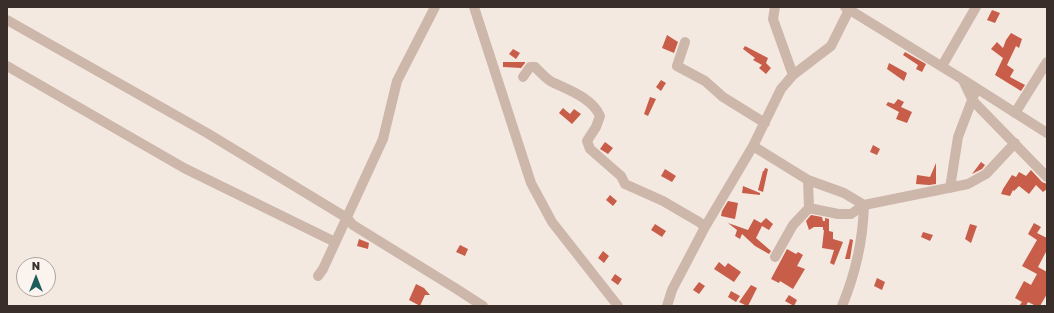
<!DOCTYPE html>
<html>
<head>
<meta charset="utf-8">
<style>
  body { margin:0 }
  #map { position:relative; width:1054px; height:313px; overflow:hidden; background:#f4e9e0; font-family:"Golos Text",sans-serif }
  canvas { display:block }
  .frame { position:absolute; inset:0; border:8px solid #3a2e2a; pointer-events:none }
  .north { position:absolute; left:16px; top:257px; width:40px; height:40px; box-sizing:border-box; background:#fbf3ed; border:1px solid #aea49f; border-radius:50%; rotate:0deg; font-size:11px; font-weight:700; line-height:16px; text-align:center; color:#3a2e2a }
  .north::after { content:''; display:block; margin:auto; width:14px; height:18px; background:#1e5d5c; clip-path:polygon(50% 0,100% 100%,50% 72%,0 100%) }
</style>
</head>
<body>
<div id="map">
<canvas width="1054" height="313"></canvas>
<div class="frame"></div>
<div class="north">N</div>
</div>
<script>
const ctx = document.querySelector('canvas').getContext('2d');
ctx.lineJoin = 'round';
function fill(path, color) { ctx.fillStyle = color; ctx.fill(path, 'evenodd'); }
function stroke(path, color, width, dash) { ctx.strokeStyle = color; ctx.lineWidth = width; ctx.lineCap = dash ? 'butt' : 'round'; ctx.setLineDash(dash || []); ctx.stroke(path); }
const building = new Path2D(`
  M992,10L1000,13L995,23L987,20Z
  M1011,33L1022,39L1019,48L1016,46L1007,65L1014,70L1010,77L1025,85L1021,91L995,75L1003,58L991,49L997,42L1003,48L1006,40Z
  M667,35L678,42L674,53L662,48Z
  M745,46L768,58L766,63L771,68L766,74L759,68L762,65L753,60L755,58L743,49Z
  M513,49L520,53L516,59L509,54Z
  M905,52L926,64L922,72L916,69L918,65L903,55Z
  M503,62H525V63L521,68L503,67Z
  M889,63L907,73L904,81L887,69Z
  M661,80L666,83L661,91L656,87Z
  M650,97L656,99L648,116L644,114Z
  M898,99L904,102L901,107L912,112L907,123L896,119L899,112L886,105L888,102L894,104Z
  M563,108L570,114L574,109L581,114L572,124L559,113Z
  M605,142L613,148L608,154L600,149Z
  M873,145L880,149L877,155L870,152Z
  M981,162L985,165L982,169L972,174Z
  M936,163V184L929,185L916,184L917,175L930,177Z
  M765,168L768,169L763,192L758,190L763,171H764Z
  M665,169L676,176L672,182L661,176Z
  M1031,170L1042,182L1047,184V189L1043,192L1036,185L1029,194L1019,186L1014,191L1013,190L1010,196L1001,194L1003,189L1012,175L1016,177L1019,172L1026,176Z
  M743,186L760,193V195L742,193Z
  M610,195L617,201L613,206L606,200Z
  M728,201L738,203L735,219L721,216L722,211Z
  M811,215L822,217L823,221H825V218L829,219V231L833,232V239L843,242L834,265L830,263L834,250L822,248L824,230H823V227H814L809,230L806,221Z
  M766,218L773,224L769,230L762,226L756,238L771,251L769,254L755,246L742,234L740,239L735,236L737,230L728,223L748,230L754,219L761,223Z
  M1034,223L1041,227L1037,233L1047,238V250L1038,267L1047,272V294L1040,306H1036L1028,302L1026,306H1019L1022,302L1015,298L1024,281L1031,285L1037,274L1022,266L1037,240L1028,234Z
  M655,224L666,231L662,237L651,230Z
  M970,224L977,226L971,243L965,239Z
  M923,232L933,235L930,241L921,237Z
  M359,239L369,243L368,249L357,246Z
  M850,239L853,240L850,259H845Z
  M460,245L468,249L465,256L456,252Z
  M787,249L796,254L798,252L803,255L797,266L805,269L793,289L780,281L779,283L771,279Z
  M603,251L609,256L604,263L598,258Z
  M719,262L725,267L728,263L741,272L734,282L714,269Z
  M615,274L622,279L618,285L611,280Z
  M877,278L885,282L882,290L874,286Z
  M699,282L705,286L699,294L693,290Z
  M416,284L424,288L430,295H425L420,306L409,300Z
  M751,285L757,288L748,306H747L739,302Z
  M731,291L740,296L736,302L728,297Z
  M789,295L797,300L794,306L785,301Z`);
const minor = new Path2D(`
  M474,7L531,183L552,222L618,306
  M775,7L773,19L793,75
  M845,7L962,79L1047,133
  M7,20L207,133L347,218L353,225L455,288L483,306
  M685,42L677,66L705,81L723,97L765,123
  M7,66L184,168L335,242
  M942,66L976,7
  M523,77L530,67H535C540,72 546,79 552,82C569,90 592,98 600,116L596,127L587,141L590,149L621,176L625,184L663,201L699,222L705,227
  M963,80L973,101L1047,177
  M1015,113L1047,62
  M753,146L808,180L844,193L864,205L968,184L986,174L1015,143
  M950,188L958,137L974,95
  M809,208L838,214H851L864,205C863,239 855,275 842,306
  M775,257L793,225L809,208L808,180
  M318,276L323,269L383,139L397,81L435,7
  M667,306L672,290L705,227L753,146L781,89L793,75L831,46L849,10`);
fill(building, '#c85d49');
stroke(minor, '#cdb7ab', 10);
</script>
</body>
</html>
